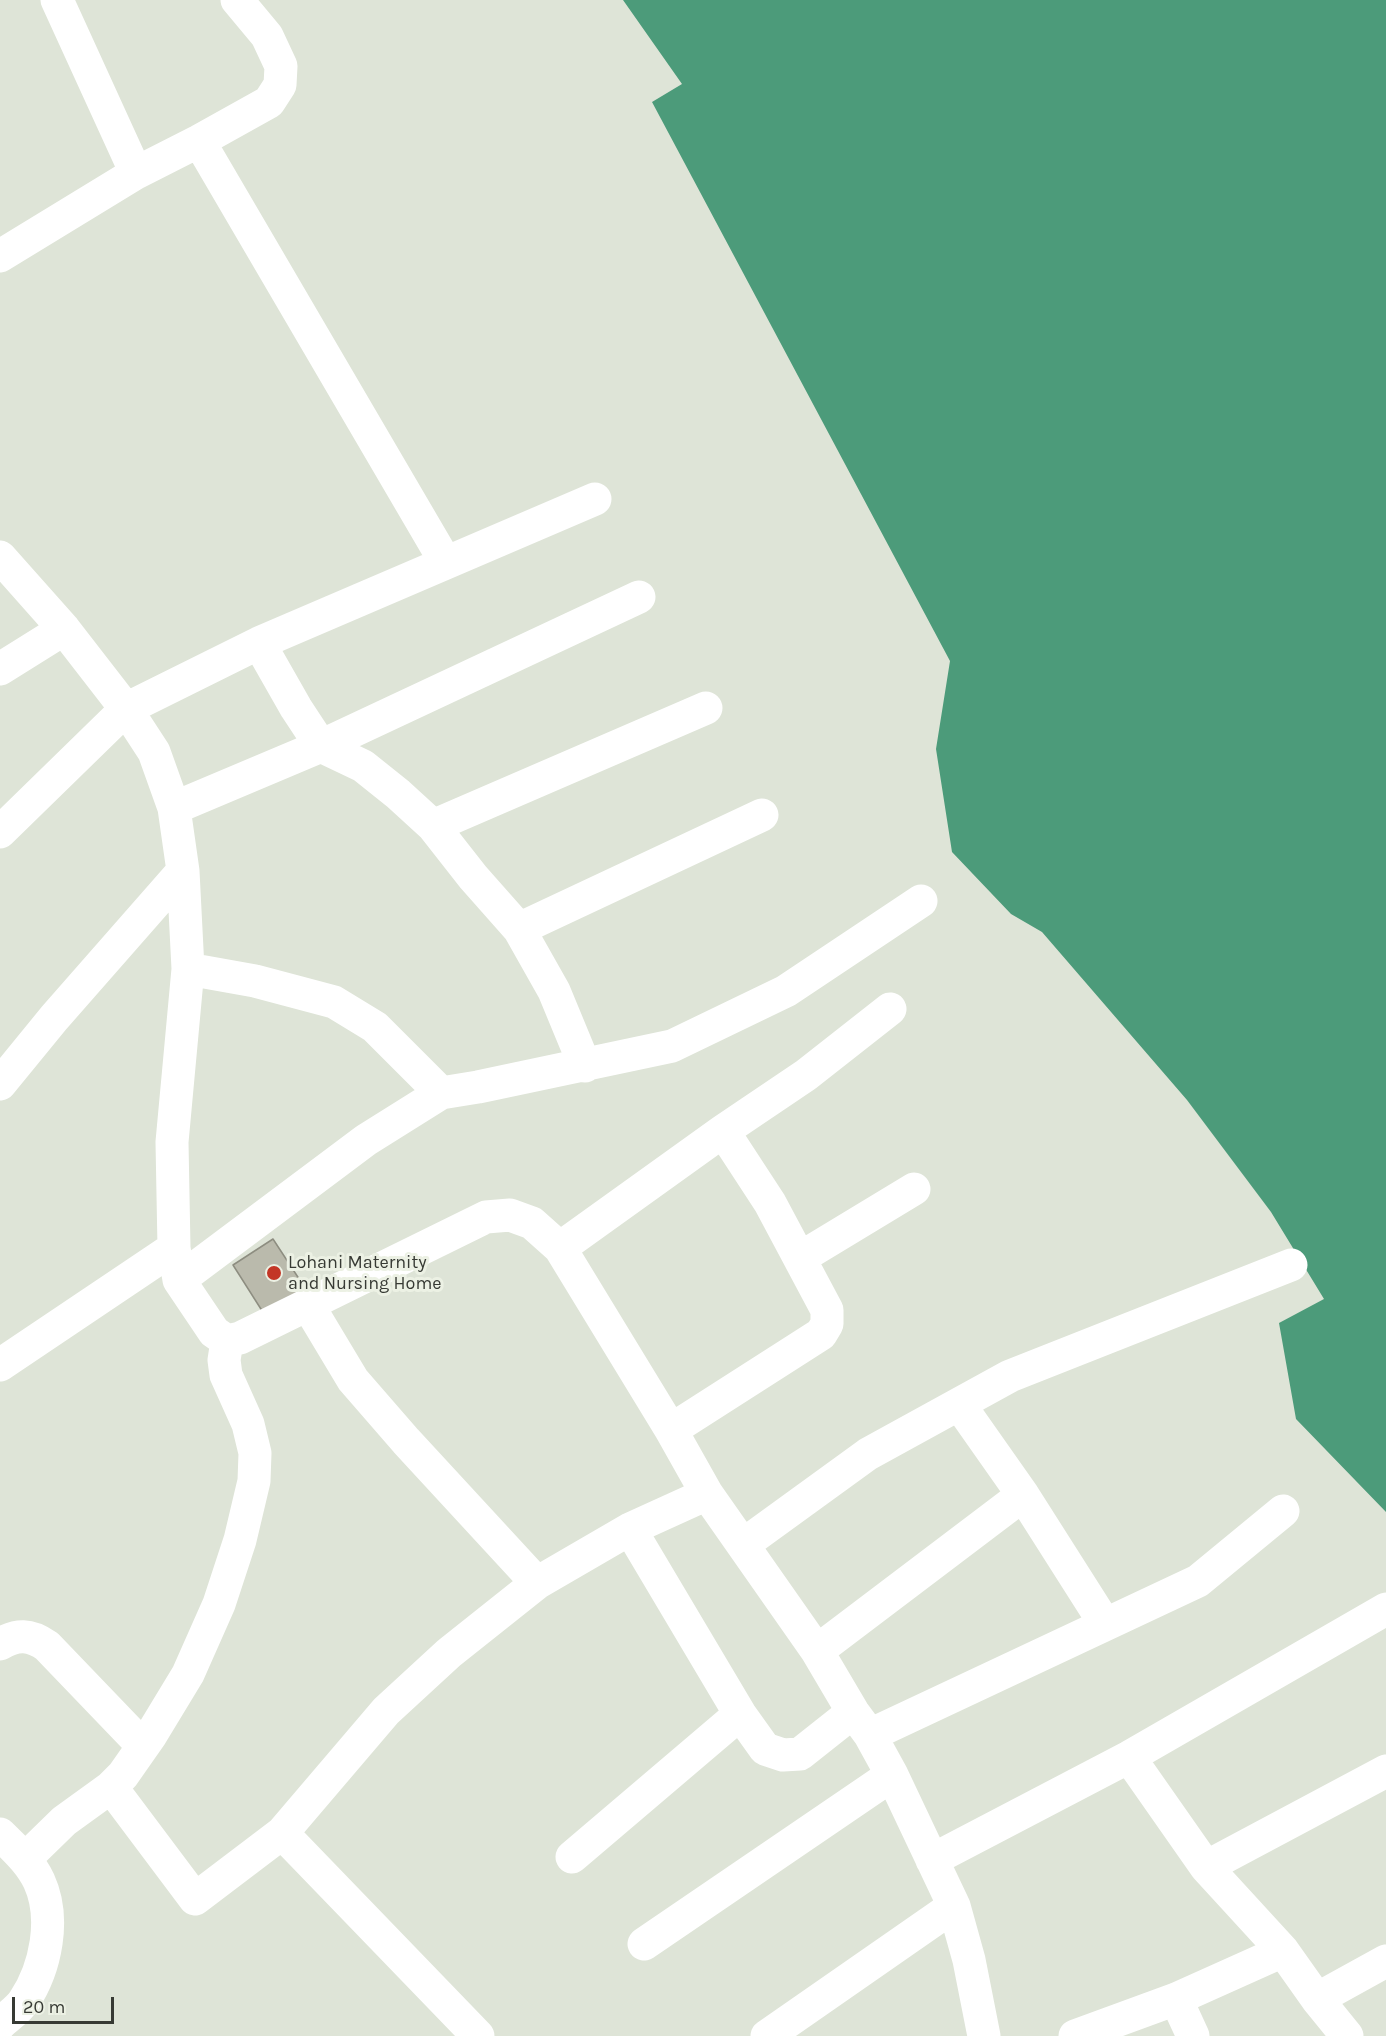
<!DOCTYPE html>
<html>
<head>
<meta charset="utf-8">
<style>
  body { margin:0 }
  #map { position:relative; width:1386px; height:2036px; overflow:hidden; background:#dee4d7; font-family:Karla,sans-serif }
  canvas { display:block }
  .scale { position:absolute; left:12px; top:1997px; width:102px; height:27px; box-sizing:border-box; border:3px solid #373a34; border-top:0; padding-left:8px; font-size:18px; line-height:21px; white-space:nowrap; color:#373a34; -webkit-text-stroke:4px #ecf1e4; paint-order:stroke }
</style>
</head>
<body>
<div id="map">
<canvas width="1386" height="2036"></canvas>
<div class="scale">20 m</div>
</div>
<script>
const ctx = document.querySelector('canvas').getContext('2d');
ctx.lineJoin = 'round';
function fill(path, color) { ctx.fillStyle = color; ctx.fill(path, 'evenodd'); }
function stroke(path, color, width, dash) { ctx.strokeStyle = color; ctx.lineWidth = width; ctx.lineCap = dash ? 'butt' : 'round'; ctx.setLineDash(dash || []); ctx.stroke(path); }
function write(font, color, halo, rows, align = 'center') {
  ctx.font = font + ' Karla,sans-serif'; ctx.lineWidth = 6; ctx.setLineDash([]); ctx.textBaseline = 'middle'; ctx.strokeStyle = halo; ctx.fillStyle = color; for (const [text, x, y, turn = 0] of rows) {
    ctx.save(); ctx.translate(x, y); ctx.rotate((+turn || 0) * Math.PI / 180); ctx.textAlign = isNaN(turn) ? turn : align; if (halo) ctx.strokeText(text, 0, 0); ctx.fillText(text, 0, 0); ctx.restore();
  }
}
const water = new Path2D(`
  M623,0H1386V1512L1296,1419L1279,1323L1324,1299L1271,1212L1187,1100L1042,932L1011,914L952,852L936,749L950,661L652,102L682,84Z`);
const building = new Path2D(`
  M273,1239L307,1291L266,1317L233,1265Z`);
const street = new Path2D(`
  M57,0L136,173
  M199,141L446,563
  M0,256L136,173L199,141L269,102L280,85L281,66L267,36L237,0
  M0,557L64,629L126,709L154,752L174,808L183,871L188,969L172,1142L174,1248L179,1280L214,1332L227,1341L240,1338L486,1217L510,1215L532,1223L560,1248L671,1430L707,1494L817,1651L853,1712L870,1735L892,1775L954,1906L969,1960L984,2036
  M259,643L296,708L321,746L363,766L398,794L433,826L473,877L519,929L554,991L585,1066
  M0,669L64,629
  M174,808L321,746L639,597
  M433,826L706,708
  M0,832L126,709L259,643L595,499
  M519,929L762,815
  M188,969L255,981L334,1002L375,1027L441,1093
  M0,1084L54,1018L183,871
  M560,1248L723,1131L806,1075L890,1009
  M800,1258L914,1189
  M179,1280L366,1140L441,1093L478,1087L672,1046L786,991L921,901
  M308,1305L353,1380L406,1441L537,1583
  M0,1365L174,1248
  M959,1404L1023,1495L1105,1624
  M671,1430L821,1334L827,1324V1310L770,1203L723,1131
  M630,1529L740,1714L765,1749L783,1755L800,1754L853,1712
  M744,1544L868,1454L1010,1376L1291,1265
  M0,1644C17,1634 30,1634 47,1646L143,1746
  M817,1651L1023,1495
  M870,1735L1198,1581L1283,1511
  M1129,1757L1206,1867L1283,1951L1317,1999L1347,2036
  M111,1787L195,1899L282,1833L386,1711L449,1653L537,1583L630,1529L707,1494
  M282,1833L478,2036
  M0,1834C15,1849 30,1862 39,1881C56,1918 46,1968 24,2001C18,2010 7,2017 0,2024
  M572,1857L740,1714
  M25,1859L64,1821L111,1787L123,1775L151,1735L188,1674L219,1604L240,1540L254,1481L255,1453L248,1424L226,1375L224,1360L227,1341
  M932,1860L1129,1757L1386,1609
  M1206,1867L1386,1771
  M644,1944L892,1775
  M1176,1999L1193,2036
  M1317,1999L1386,1961
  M767,2036L954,1906
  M1075,2036L1176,1999L1283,1951`);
const markers = [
  [274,1273,8,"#c33626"]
];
const poiNames = [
  ["Lohani Maternity",288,1263],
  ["and Nursing Home",288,1284]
];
fill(water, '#4c9b7a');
fill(building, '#babaac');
stroke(building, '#8d8d80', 1.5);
stroke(street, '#fff', 33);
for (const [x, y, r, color] of markers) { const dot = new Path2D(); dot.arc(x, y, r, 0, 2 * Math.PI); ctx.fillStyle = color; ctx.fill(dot); stroke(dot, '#ecf1e4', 2); }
write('18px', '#373a34', '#ecf1e4', poiNames, 'left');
</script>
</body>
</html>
